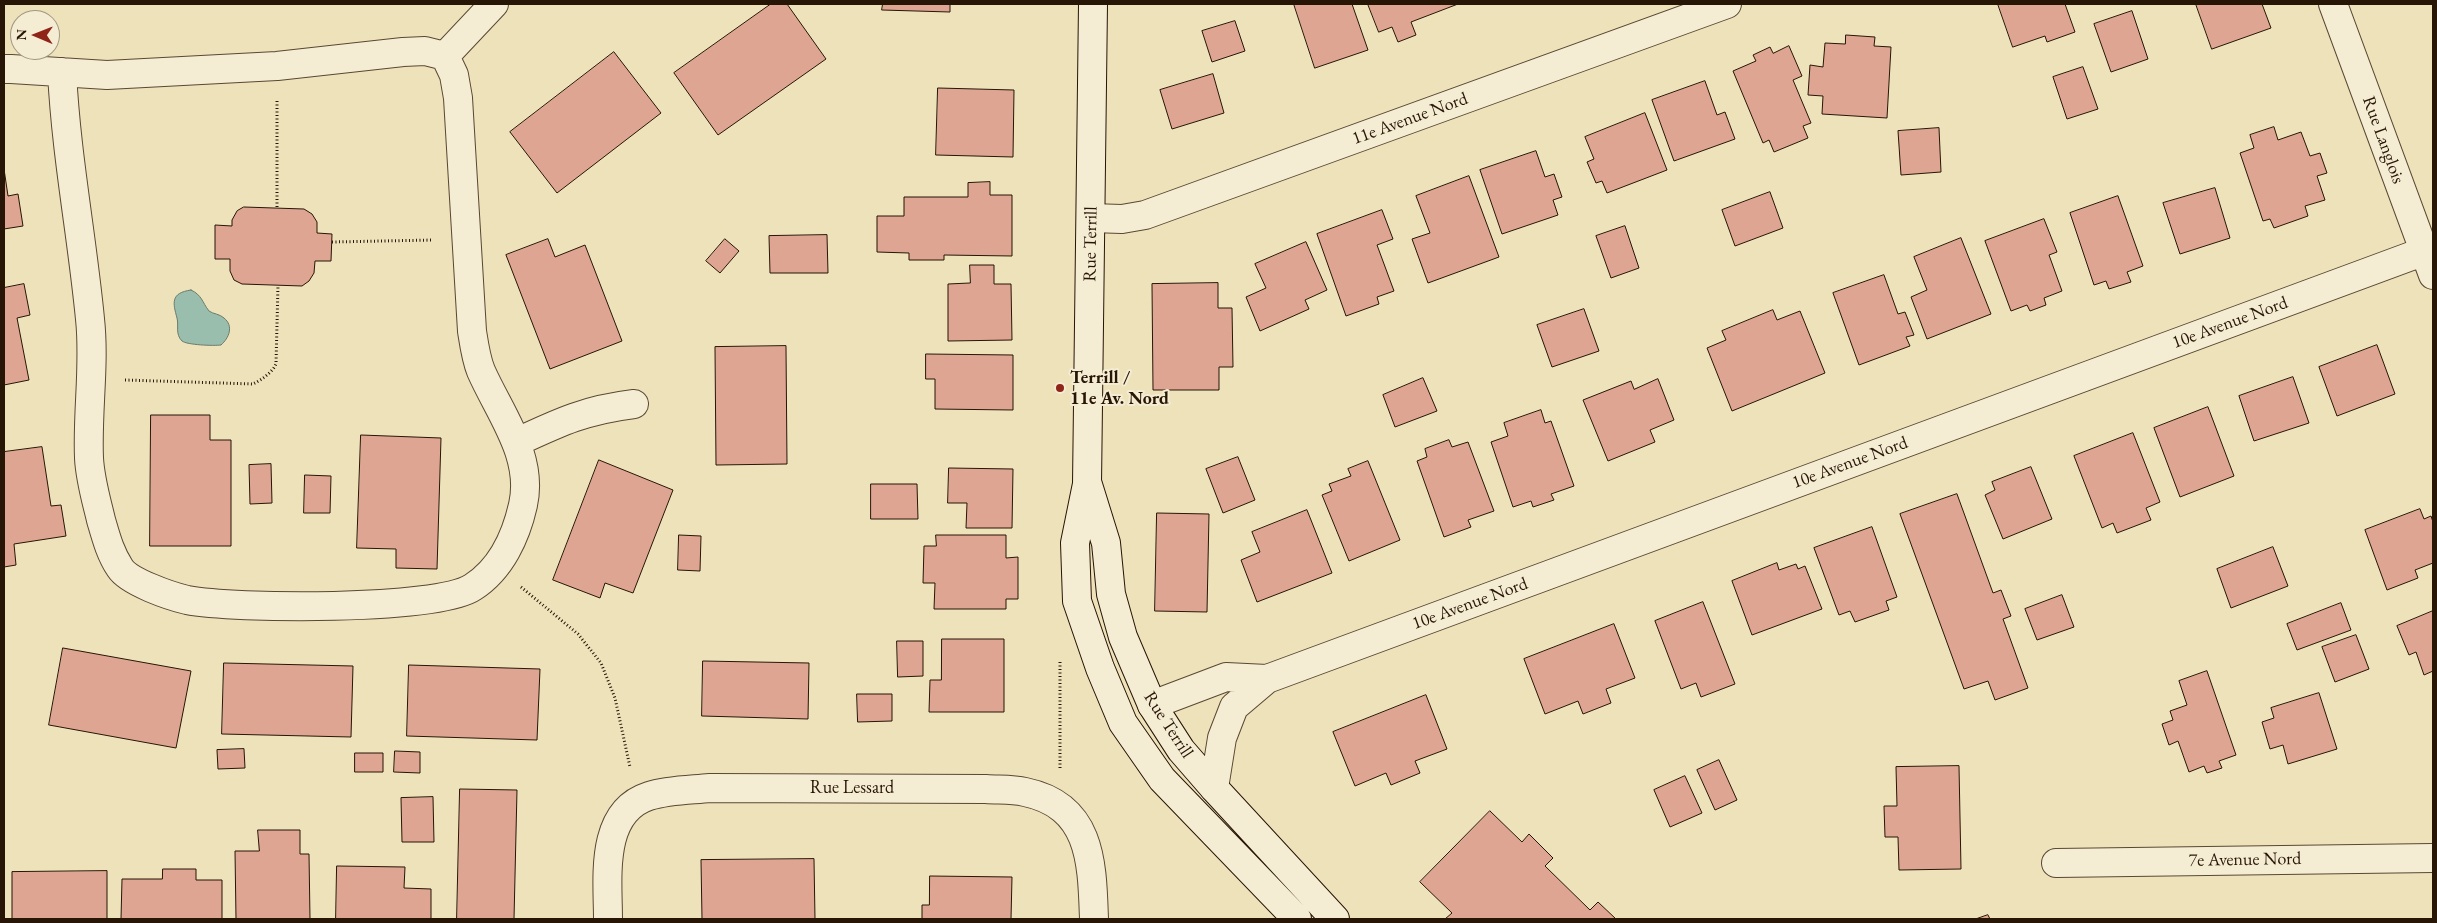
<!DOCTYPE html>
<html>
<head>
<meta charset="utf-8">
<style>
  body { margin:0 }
  #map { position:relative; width:2437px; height:923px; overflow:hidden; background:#eee2bb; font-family:"EB Garamond",serif }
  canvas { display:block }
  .frame { position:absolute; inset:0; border:5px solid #271505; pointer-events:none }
  .north { position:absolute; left:10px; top:10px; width:50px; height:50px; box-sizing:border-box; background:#f4ecd3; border:1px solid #a29681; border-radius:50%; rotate:271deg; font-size:14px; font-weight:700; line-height:20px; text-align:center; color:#271505 }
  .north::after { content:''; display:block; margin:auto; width:18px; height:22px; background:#8f2418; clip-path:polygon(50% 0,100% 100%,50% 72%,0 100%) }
</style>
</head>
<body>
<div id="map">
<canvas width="2437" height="923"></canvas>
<div class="frame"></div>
<div class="north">N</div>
</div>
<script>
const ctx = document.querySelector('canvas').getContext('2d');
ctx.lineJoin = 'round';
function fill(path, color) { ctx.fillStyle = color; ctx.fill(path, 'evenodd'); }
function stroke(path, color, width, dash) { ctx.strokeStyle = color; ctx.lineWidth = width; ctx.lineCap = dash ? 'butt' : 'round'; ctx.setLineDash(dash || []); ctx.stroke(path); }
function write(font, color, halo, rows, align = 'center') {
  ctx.font = font + ' "EB Garamond",serif'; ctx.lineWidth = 4; ctx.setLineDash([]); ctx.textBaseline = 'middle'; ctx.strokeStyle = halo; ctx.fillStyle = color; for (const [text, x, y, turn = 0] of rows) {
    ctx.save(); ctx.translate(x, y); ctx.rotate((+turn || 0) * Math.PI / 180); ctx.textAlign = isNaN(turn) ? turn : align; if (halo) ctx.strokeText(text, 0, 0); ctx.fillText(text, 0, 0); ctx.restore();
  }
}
const water = new Path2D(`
  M191,290C202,295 202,302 209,311C213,314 220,314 224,318C234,326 229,338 221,345C214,346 187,345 182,341C175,334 179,326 177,318C173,303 170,293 191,290Z`);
const building = new Path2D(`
  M771,4H787L826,59L718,135L674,73Z
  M883,4H950V12L882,10Z
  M1294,4H1352L1368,50L1315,68Z
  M1368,4H1458L1411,22L1416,35L1398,42L1392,27L1379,32Z
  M1998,4H2065L2075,32L2047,42L2045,36L2013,47Z
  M2196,4H2262L2271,28L2212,49Z
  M2132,11L2148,59L2111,72L2094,24Z
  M1235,21L1245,51L1212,62L1202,31Z
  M1846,35L1875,37L1874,46L1891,47L1887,118L1822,114L1823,96L1808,95L1810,65L1823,67L1825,43L1845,44Z
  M1789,46L1802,76L1793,80L1811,123L1803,126L1808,138L1774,152L1769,140L1763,143L1733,71L1756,61L1753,55L1770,47L1773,53Z
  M614,52L661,113L557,193L510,132Z
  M2083,67L2098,109L2067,119L2053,77Z
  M1213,74L1224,113L1172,129L1160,90Z
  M1705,81L1717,115L1725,112L1735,139L1674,161L1652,100Z
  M938,88L1014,90L1013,157L936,155Z
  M1645,113L1667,170L1607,193L1602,181L1596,183L1587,162L1594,159L1585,137Z
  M2274,127L2278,140L2301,132L2310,156L2320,153L2327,173L2317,176L2325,200L2305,206L2308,216L2274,228L2270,219L2263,221L2240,153L2254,148L2250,135Z
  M1939,128L1941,172L1901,175L1898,131Z
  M1536,151L1545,177L1554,174L1562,197L1553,200L1558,215L1502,234L1480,170Z
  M4,169L8,196L18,194L23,226L4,229Z
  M1469,176L1499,257L1428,283L1412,239L1430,233L1416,196Z
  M990,182V195H1012V256L944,255V260H909V253L877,252V216H904V197H968V183Z
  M2215,188L2230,238L2180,254L2163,203Z
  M1770,192L1783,228L1735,246L1722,210Z
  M2118,196L2143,266L2127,272L2131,282L2109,289L2106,281L2094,285L2070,213Z
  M244,207L304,209L312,214L317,222V233L332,234L331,261H315L314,273L309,281L302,286L242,284L234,280L230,271V259H215V225L232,226V220L237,211Z
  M1382,210L1393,239L1377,245L1394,291L1377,297L1379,304L1346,316L1317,234Z
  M2044,219L2057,252L2049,255L2062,291L2044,298L2046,305L2030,311L2027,305L2011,311L1985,241Z
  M1625,226L1639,268L1611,278L1596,236Z
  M827,235L828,273H770L769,236Z
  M1961,238L1991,314L1927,339L1911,297L1927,290L1914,257Z
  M548,239L555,257L585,245L622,341L550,369L506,255Z
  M725,239L739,251L720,273L706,261Z
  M1306,242L1327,290L1305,300L1309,309L1260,331L1246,297L1266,288L1255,264Z
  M970,265H994V284H1011L1012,340L948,341V284L970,283Z
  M1884,275L1898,314L1905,312L1914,335L1906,337L1910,346L1859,365L1833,293Z
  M1218,283V308H1232L1233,367H1219V390H1153L1152,284Z
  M24,284L30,315L17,318L29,380L4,385V288Z
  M1584,309L1599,351L1552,367L1537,325Z
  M1773,310L1777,320L1800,311L1825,373L1732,411L1707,348L1726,340L1722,331Z
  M2377,345L2395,394L2337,416L2319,367Z
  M786,346L787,464L716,465L715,347Z
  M926,354L1013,355V410L935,409V379H926Z
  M2293,377L2309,423L2254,441L2239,396Z
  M1423,378L1437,411L1395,427L1383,395Z
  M1658,379L1674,420L1650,430L1655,442L1608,461L1583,400L1631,381L1634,389Z
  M2208,407L2234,476L2180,497L2154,428Z
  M1541,410L1545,423L1551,421L1574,486L1551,494L1554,500L1533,507L1531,501L1513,507L1491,442L1508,436L1504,423Z
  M151,415H210V440H231V546H150Z
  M2133,433L2160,502L2146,508L2151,520L2117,533L2113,523L2102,528L2074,456Z
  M361,435L441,438L437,569L396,568V549L357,548Z
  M1449,440L1452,447L1468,442L1494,511L1468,520L1471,527L1444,537L1417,461L1427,457L1425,449Z
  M42,447L51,506L61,505L66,536L14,544L16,565L4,567V452Z
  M1238,457L1255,500L1223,513L1206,469Z
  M599,460L673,490L633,593L605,583L600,598L553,580Z
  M1368,461L1400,540L1349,561L1322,495L1332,491L1329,484L1351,476L1348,469Z
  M271,464L272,503L250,504L249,465Z
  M2031,467L2052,519L2003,539L1985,495L1995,490L1992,482Z
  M949,468L1013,469L1012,528H966L967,503H948Z
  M305,475L331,476L330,513H304Z
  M871,484H917L918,519H871Z
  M1957,494L1993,593L2001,590L2011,616L2003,619L2028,688L1995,700L1988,681L1964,689L1900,514Z
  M2420,509L2424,519L2431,516L2433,522V563L2415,570L2418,578L2387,590L2365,530Z
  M1307,510L1332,573L1257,602L1241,560L1260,552L1252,532Z
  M1157,513L1209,514L1207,612L1155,611Z
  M1872,527L1897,597L1886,601L1889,610L1855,622L1850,611L1839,615L1814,548Z
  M679,535L701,536L700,571L678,570Z
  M936,535H1006V558L1018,557V599H1006V609H934L935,583H923L924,546H936Z
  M2273,547L2288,586L2231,608L2217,569Z
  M1777,563L1779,570L1796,564L1798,569L1805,566L1822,609L1752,635L1732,581Z
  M2062,595L2074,627L2037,640L2025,609Z
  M1703,602L1735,684L1701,697L1696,683L1681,689L1655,621Z
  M2341,603L2351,630L2297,650L2287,624Z
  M2433,611V671L2424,675L2416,652L2409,655L2397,626Z
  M1614,624L1635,678L1606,689L1611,703L1583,714L1578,701L1545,714L1524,659Z
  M2356,635L2369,669L2335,682L2322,647Z
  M942,639H1004V712H929L930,680H941Z
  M897,641H923V676L898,677Z
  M63,648L191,671L176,748L49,725Z
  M703,661L809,663L808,719L702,716Z
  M224,663L353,666L351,737L222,734Z
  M409,665L540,669L537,740L407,736Z
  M2207,671L2236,755L2219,761L2222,768L2207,773L2204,766L2189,772L2178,741L2169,745L2162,724L2173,720L2170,711L2187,705L2179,681Z
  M2319,693L2337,749L2288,764L2283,745L2270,749L2262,722L2274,718L2271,708Z
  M857,694H892V721L858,722Z
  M1426,695L1447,749L1415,761L1420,773L1391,785L1386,773L1355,786L1333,732Z
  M244,749L245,768L218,769L217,750Z
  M395,751L420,752V773L394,772Z
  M355,753H383V772H355Z
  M1719,760L1737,800L1715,810L1697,770Z
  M1959,766L1961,869L1899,870L1898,837H1885L1884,806H1897L1896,767Z
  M1685,776L1702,813L1670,827L1654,790Z
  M460,789L517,790L514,919H457Z
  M433,797L434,842H402L401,798Z
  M1490,811L1522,842L1529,834L1553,858L1545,866L1590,910L1598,902L1616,919H1445L1452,913L1420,882Z
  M258,830H300V854H309L310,919H236L235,851H259Z
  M814,859L815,919H702L701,860Z
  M337,866L405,867L404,888L431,889V919H336Z
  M163,869H196V880H222V919H121L122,879H162Z
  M107,871V919H12V872Z
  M930,876L1012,877L1011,919H922V905H929Z
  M1988,915L1990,919H1976Z`);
const path = new Path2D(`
  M277,101V208
  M332,242L433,240
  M125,380L253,384C261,380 272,373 276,364L278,285
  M521,587L578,634L601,663L615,698L630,767
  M1060,662V769`);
const street = new Path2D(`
  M2333,4L2433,275
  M445,56L494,4
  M4,69H11L107,75L277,66L403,52L425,51L445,56L454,75L458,98L472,331C474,344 476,359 481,371C500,414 534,456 523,505C516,536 501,569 473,587C438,611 233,609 187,600C170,596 129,582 120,568C110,553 106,537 101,520C96,499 90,479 89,458C87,411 95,365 90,319C82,236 66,155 62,72
  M1091,218L1122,219L1145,215L1727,4
  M517,442C560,422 585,410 634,404
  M1152,705L1226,677L1267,679
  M1214,788L1222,738L1234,707L1267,679L2433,248
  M2056,863L2433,858
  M608,919C608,879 599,812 649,796C668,790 690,790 710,788L986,789C999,790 1012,789 1025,792C1092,806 1092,863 1094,919`);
const secondary = new Path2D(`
  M1093,4L1087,484L1075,543L1077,601L1100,668L1123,723L1162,779L1297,919
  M1088,485L1106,543L1111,594L1123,637L1152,705L1181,750L1214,788L1335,919`);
const markers = [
  [1060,388,5,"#8f2418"]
];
const streetNames = [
  ["11e Avenue Nord",1410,119,-20],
  ["Rue Langlois",2383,140,70],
  ["Rue Terrill",1091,244,-89],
  ["10e Avenue Nord",2230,323,-20],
  ["10e Avenue Nord",1850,463,-20],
  ["10e Avenue Nord",1470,604,-20],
  ["Rue Terrill",1168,725,57],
  ["Rue Lessard",852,788],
  ["7e Avenue Nord",2245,860,-1]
];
const poiNames = [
  ["Terrill /",1070,378],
  ["11e Av. Nord",1070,399]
];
fill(water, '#99beae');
stroke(water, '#6b7a6a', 1);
fill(building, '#dea593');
stroke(building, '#271505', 1);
stroke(street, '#594832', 30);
stroke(secondary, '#271505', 30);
stroke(path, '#271505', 3, [1, 2.5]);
stroke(street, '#f4ecd3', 28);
stroke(secondary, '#f4ecd3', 28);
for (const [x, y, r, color] of markers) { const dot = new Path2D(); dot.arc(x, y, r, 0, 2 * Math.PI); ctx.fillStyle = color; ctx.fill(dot); stroke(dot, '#f4ecd3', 2); }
write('18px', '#271505', '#f4ecd3', streetNames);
write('bold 18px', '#271505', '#f4ecd3', poiNames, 'left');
</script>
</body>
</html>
